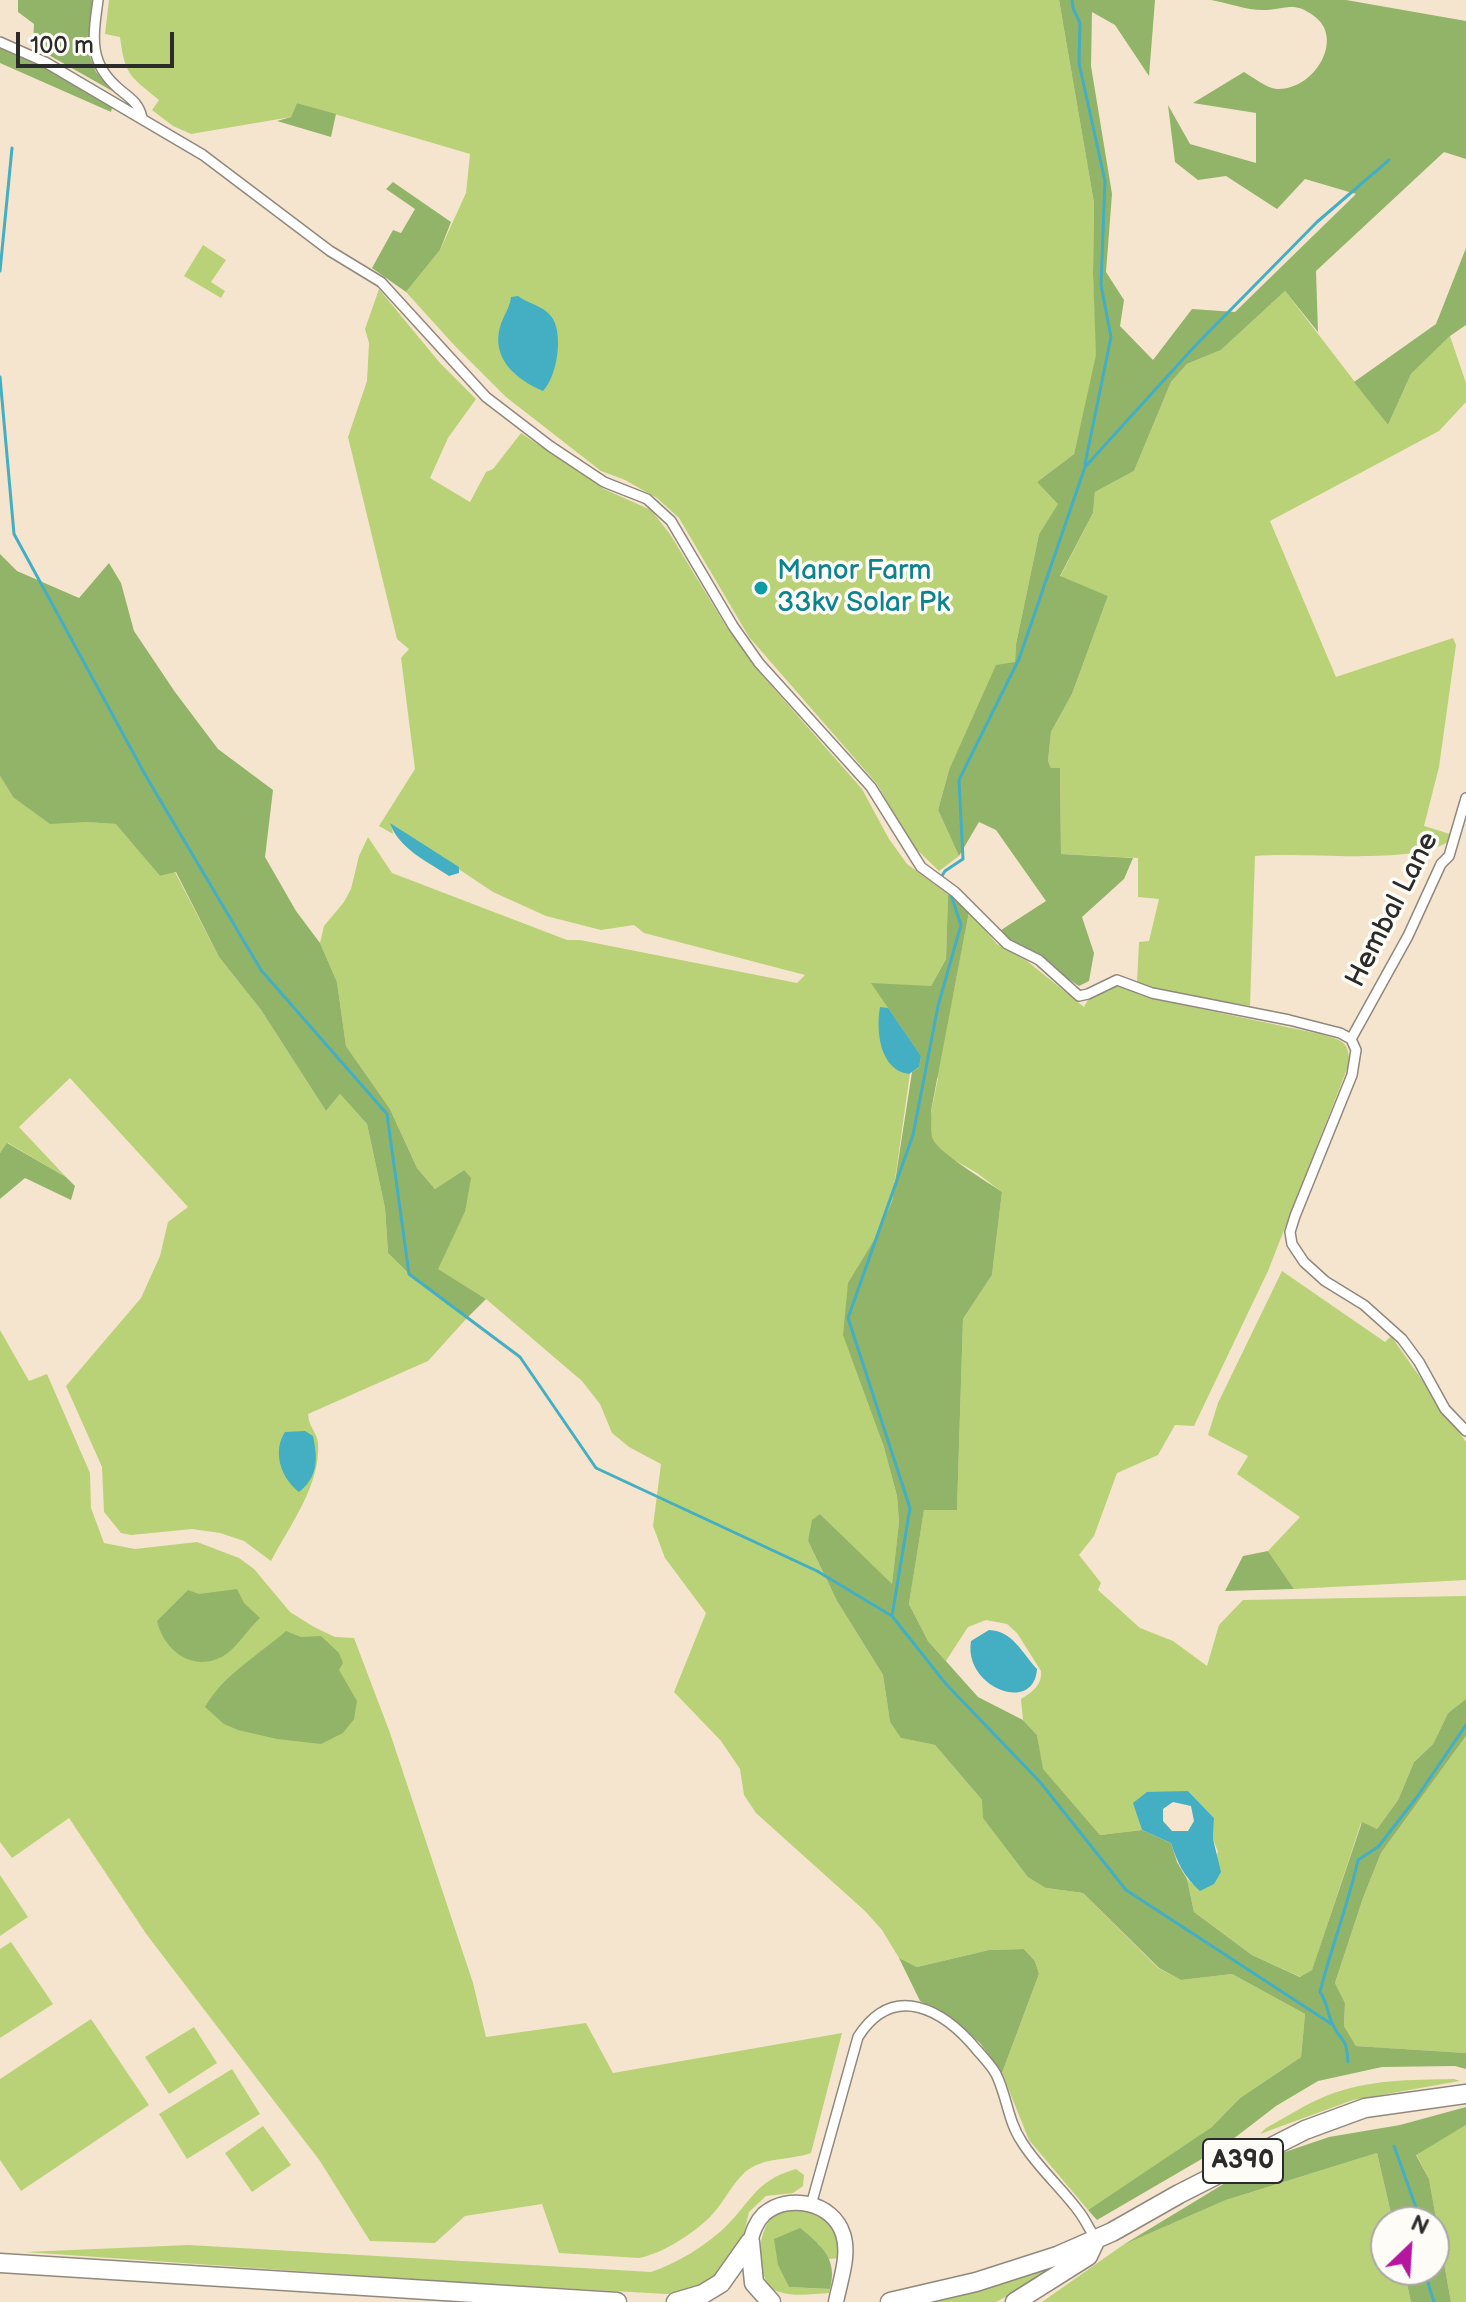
<!DOCTYPE html>
<html>
<head>
<meta charset="utf-8">
<style>
  body { margin:0 }
  #map { position:relative; width:1466px; height:2302px; overflow:hidden; background:#f6e5ce; font-family:"Balsamiq Sans",sans-serif }
  canvas { display:block }
  .north { position:absolute; left:1370px; top:2206px; width:80px; height:80px; box-sizing:border-box; background:#fdfcf7; border:2px solid #a9a8a5; border-radius:50%; rotate:25deg; font-size:22px; font-weight:700; line-height:32px; text-align:center; color:#2b2b2b }
  .north::after { content:''; display:block; margin:auto; width:28px; height:36px; background:#b5179e; clip-path:polygon(50% 0,100% 100%,50% 72%,0 100%) }
  .scale { position:absolute; left:16px; top:32px; width:158px; height:36px; box-sizing:border-box; border:4px solid #2b2b2b; border-top:0; padding-left:10px; font-size:24px; line-height:28px; white-space:nowrap; color:#2b2b2b; -webkit-text-stroke:6px #fdfcf7; paint-order:stroke }
</style>
</head>
<body>
<div id="map">
<canvas width="1466" height="2302"></canvas>
<div class="north">N</div>
<div class="scale">100 m</div>
</div>
<script>
const ctx = document.querySelector('canvas').getContext('2d');
ctx.lineJoin = 'round';
function fill(path, color) { ctx.fillStyle = color; ctx.fill(path, 'evenodd'); }
function stroke(path, color, width, dash) { ctx.strokeStyle = color; ctx.lineWidth = width; ctx.lineCap = dash ? 'butt' : 'round'; ctx.setLineDash(dash || []); ctx.stroke(path); }
function write(font, color, halo, rows, align = 'center') {
  ctx.font = font + ' "Balsamiq Sans",sans-serif'; ctx.lineWidth = 7; ctx.setLineDash([]); ctx.textBaseline = 'middle'; ctx.strokeStyle = halo; ctx.fillStyle = color; for (const [text, x, y, turn = 0] of rows) {
    ctx.save(); ctx.translate(x, y); ctx.rotate((+turn || 0) * Math.PI / 180); ctx.textAlign = isNaN(turn) ? turn : align; if (halo) ctx.strokeText(text, 0, 0); ctx.fillText(text, 0, 0); ctx.restore();
  }
}
const green = new Path2D(`
  M109,0H1059L1094,203L1093,274L1097,355L1074,454L1037,482L1059,503L1039,534L1016,644L1015,663L949,770L938,810L959,856L939,871L912,845L877,784L749,637L679,518L657,498L625,480L601,471L506,397L454,345L406,292L440,250L466,193L470,154L297,103L291,117L191,134L173,126L152,110L159,100C130,76 125,76 120,37L105,34Z
  M203,245L226,260L211,282L225,291L221,298L184,276Z
  M379,289L440,363L476,399L448,438L430,478L470,502L486,472L493,469L521,433L604,489L651,510L670,534L727,628L761,674L862,789L889,839L907,864L948,894L946,959L931,986L953,995L969,912L997,944L1027,961L1084,1007L1088,1000L1115,985L1164,1001L1320,1034C1340,1040 1350,1040 1349,1064L1268,1271L1194,1426L1175,1425L1158,1455L1117,1473L1094,1536L1079,1555L1101,1583L1098,1590L1140,1628L1173,1641L1207,1666L1219,1625L1243,1600L1466,1596V1699L1448,1713L1433,1744L1414,1762L1398,1800L1377,1829L1361,1823L1312,1971L1301,1977L1252,1955L1194,1912L1187,1879L1200,1890L1218,1852L1213,1839L1214,1818L1188,1791L1134,1803L1142,1830L1100,1835L1042,1769L1037,1735L1023,1720L1021,1699C1032,1692 1042,1686 1041,1671L1017,1633L1007,1624L986,1620L968,1627L946,1661L928,1641L909,1604L924,1509L957,1510L963,1319L992,1275L1002,1192L977,1173L944,1154L932,1140L931,1112L938,1078L919,1069L910,1073L892,1201L876,1237L883,1444L897,1496L899,1522L892,1585L820,1514L808,1541L837,1601L883,1675L890,1722L902,1738L935,1745L982,1800L1046,1888L1083,1893L1158,1968L1181,1980L1232,1974L1305,2014L1301,2057L1240,2098L1213,2127L1088,2210L1029,2140L1002,2073L1039,1974L1035,1961L1024,1949L989,1950L917,1967L899,1958L882,1930L865,1911L756,1813L744,1795L740,1769L721,1741L674,1692L706,1613L665,1558L653,1526L661,1464L629,1447L612,1433L600,1404L582,1381L486,1299L437,1269L465,1212L464,1170L435,1189L417,1168L390,1109L346,1046L337,982L320,943L324,926L344,902L351,889L359,856L368,837L392,873L567,940H580L797,983L805,975L644,933L634,925L601,930L546,916L493,892L391,824L393,834L379,826L415,769L401,658L409,649L397,639L348,437L367,381L369,343L365,329Z
  M1285,291L1388,425L1411,374L1450,336L1466,383V402L1439,431L1270,521L1336,677L1453,638L1456,645L1439,767L1424,826L1450,834L1448,842C1407,866 1305,851 1255,856L1250,1006L1160,991L1137,982L1139,942L1149,941L1159,899L1138,897V858L1061,854L1060,769L1051,768L1048,761L1051,732L1072,694L1108,596L1060,577L1093,513L1095,492L1134,471L1171,382L1187,364L1221,350Z
  M0,776L13,797L86,822L117,824L160,876L175,872L219,957L261,1010L326,1111L340,1094L367,1124L385,1208L388,1253L409,1274L467,1318L428,1361L308,1414C309,1428 317,1432 318,1443C321,1484 290,1525 271,1561L244,1541L220,1533L192,1529L131,1535L121,1533L104,1512L102,1467L66,1386L141,1298L160,1256L168,1222L188,1207L70,1078L19,1127L66,1177L8,1143L0,1153Z
  M1282,1271L1385,1342L1391,1336L1466,1442V1580L1294,1589L1268,1551L1300,1517L1237,1474L1248,1456L1208,1435L1218,1403Z
  M0,1330L29,1381L47,1374L90,1473L91,1508L104,1543L135,1549L197,1542L239,1558L254,1569L290,1612L314,1627L335,1637L354,1638L390,1733L473,1983L486,2037L586,2023L613,2073L842,2033L811,2153C789,2161 765,2156 745,2172C731,2185 723,2204 710,2217C692,2234 664,2253 639,2258L559,2253L542,2204L465,2216L435,2243L370,2241L320,2161L147,1935L69,1818L12,1858L0,1842Z
  M1466,1736V2053L1356,2046L1344,2026L1345,2003L1335,1983L1363,1898L1381,1853Z
  M0,1875L28,1917L0,1936Z
  M11,1942L53,2004L0,2038V1949Z
  M91,2019L149,2105L21,2191L0,2160V2079Z
  M194,2027L217,2063L169,2094L145,2057Z
  M232,2069L260,2114L187,2159L159,2114Z
  M1454,2079L1460,2081L1353,2100L1260,2134L1266,2128C1286,2117 1306,2104 1326,2096C1368,2079 1411,2080 1454,2079Z
  M1466,2125V2302H1451L1429,2179L1416,2154Z
  M263,2126L291,2165L252,2192L225,2153Z
  M1377,2153L1393,2222H1386V2270H1404L1411,2302H1042L1123,2245L1226,2200Z
  M796,2169L804,2175L803,2186L793,2193L766,2196L749,2212L742,2241L726,2273L685,2295L469,2283L25,2252L189,2245L651,2272C677,2263 700,2249 721,2231C751,2204 753,2181 796,2169Z
  M793,2209C825,2213 841,2223 839,2258L829,2259L818,2243L789,2287L830,2289L829,2293C814,2294 795,2297 779,2292C754,2284 755,2229 775,2215C779,2212 788,2211 793,2209Z
  M1076,2259L996,2302H929Z`);
const forest = new Path2D(`
  M18,0H93L89,54L96,72L121,96L33,46L34,24L18,12Z
  M1059,0H1155L1149,76L1115,25L1092,12L1091,66L1112,194L1106,272L1124,300L1120,326L1153,360L1192,309L1235,312L1356,194L1305,179L1277,209L1226,176L1198,180L1175,162L1168,105L1190,144L1256,163V113L1193,103L1244,72C1253,77 1266,88 1277,89C1315,90 1345,38 1314,16C1294,1 1287,9 1266,10C1249,11 1228,3 1211,0H1346L1466,21V159L1444,152L1316,271L1318,332L1285,291L1221,350L1187,364L1171,382L1134,471L1095,492L1093,513L1060,576L1108,596L1072,694L1051,732L1048,761L1051,768H1060L1061,854L1133,858L1124,879L1082,917L1094,953L1089,981L1079,986L998,932L1046,901L996,830L979,822L959,856L938,810L949,770L996,665L1015,662L1016,644L1039,534L1058,504L1037,482L1074,454L1096,355L1093,274L1094,203Z
  M0,46L47,67L112,108L111,112L0,63Z
  M297,103L336,114L331,137L277,121L291,117Z
  M393,182L451,222L440,250L406,292L372,268L393,230L401,233L415,209L386,189Z
  M1466,248V325L1450,336L1411,374L1388,425L1354,382L1436,324Z
  M0,554L17,571L79,598L109,563L121,583L134,631L175,692L218,749L273,790L265,857L296,911L320,943L337,982L346,1046L390,1109L417,1168L435,1189L464,1170L471,1178L465,1212L438,1269L486,1299L467,1318L409,1274L388,1253L385,1208L367,1124L340,1094L326,1111L261,1010L219,957L176,872L160,876L116,824L85,822L50,824L13,797L0,776Z
  M948,894L969,912L931,1111C932,1120 931,1129 932,1137C936,1152 987,1181 1002,1192L992,1275L963,1319L957,1510H924L909,1604L928,1641L978,1697L1023,1720L1037,1735L1043,1769L1100,1835L1142,1830L1171,1843L1177,1862L1187,1879L1194,1912L1252,1955L1300,1977L1312,1970L1362,1822L1377,1829L1398,1800L1414,1762L1433,1744L1448,1713L1466,1699V1736L1381,1853L1363,1898L1335,1983L1345,2003L1344,2026L1356,2046L1466,2053V2069L1455,2066L1382,2067L1318,2081L1276,2106L1224,2146L1097,2220L1088,2210L1212,2127L1240,2098L1301,2057L1305,2014L1232,1974L1181,1980L1159,1968L1083,1893L1046,1888L1028,1877L983,1818L982,1800L935,1745L901,1738L890,1722L883,1675L837,1601L808,1541L812,1520L820,1514L892,1584L899,1522L897,1496L883,1444L843,1335L848,1283L876,1237L892,1201L912,1072L919,1068L921,1056L871,983L931,986L946,959Z
  M7,1143L66,1177L75,1186L71,1200L25,1178L0,1199V1153Z
  M1268,1551L1294,1589L1225,1591L1243,1556Z
  M237,1589L244,1603L260,1618C248,1629 237,1647 225,1655C194,1674 164,1651 157,1621L188,1590L199,1594Z
  M286,1631L301,1637L321,1636L339,1653L343,1663L339,1670L357,1701L354,1719L343,1733L321,1744L277,1739L238,1730L224,1724L205,1707C224,1674 259,1655 286,1631Z
  M1024,1949L1035,1961L1039,1974L1002,2073L980,2043L951,2018L920,2001L899,1958L917,1967L989,1950Z
  M1466,2107V2125L1416,2155L1429,2179L1451,2302H1411L1404,2270H1434V2222H1393L1377,2153L1226,2200L1123,2245L1235,2177L1279,2154L1329,2137L1400,2125Z
  M800,2228C822,2246 838,2259 830,2289L789,2287L778,2265L774,2239Z`);
const water = new Path2D(`
  M518,296C527,303 543,306 550,315C565,331 557,377 543,391C517,380 491,359 500,327C503,316 510,308 511,297Z
  M390,823L459,867V873L449,876C428,862 398,848 390,823Z
  M880,1007L888,1008L921,1056L919,1067L909,1074C879,1070 876,1030 880,1007Z
  M305,1431L313,1436C318,1459 318,1477 299,1492C281,1478 272,1452 285,1432Z
  M989,1630C1013,1631 1022,1653 1037,1669C1034,1715 963,1687 971,1641Z
  M1188,1791L1214,1818L1213,1839L1221,1872L1214,1884L1200,1891C1184,1877 1177,1862 1171,1843L1142,1830L1133,1803L1147,1792ZM1173,1802L1191,1806L1194,1821L1188,1831H1172L1163,1821V1809Z`);
const stream = new Path2D(`
  M1072,0L1073,8L1080,23L1079,63L1105,181L1101,285L1111,337L1085,464
  M0,271L12,148
  M0,377L14,534L147,778L261,970L387,1114L409,1274L520,1357L596,1468L817,1571L892,1616
  M940,879L945,871L963,859L959,780L1019,659L1085,467L1194,347L1317,222L1389,160
  M951,895L961,925L938,1006L913,1135L848,1318L910,1508L892,1616L946,1684L1040,1782L1126,1890L1333,2025
  M1348,2062C1346,2035 1343,2045 1333,2025C1327,2014 1328,2003 1320,1992C1331,1948 1348,1905 1358,1860L1378,1847L1417,1797L1466,1725
  M1394,2146L1418,2213V2222
  M1424,2270L1434,2302`);
const street = new Path2D(`
  M98,0C93,37 88,63 119,89C130,98 139,103 142,118
  M0,42L45,62L203,155L330,251L381,282L486,397L550,446L604,482L647,499L671,521L733,626L759,663L871,787L921,867L955,892L1007,944L1039,960L1079,996L1088,994L1117,980L1152,993L1289,1020L1340,1033L1351,1039L1356,1050L1352,1075L1295,1216L1290,1232L1292,1244L1304,1262L1325,1281L1364,1305L1402,1339L1419,1362L1445,1409L1466,1431
  M1351,1039L1408,936L1441,864L1449,856L1466,798
  M811,2205L858,2037C894,1981 944,2010 977,2050C984,2058 991,2065 996,2074C1007,2096 1008,2122 1022,2142C1038,2168 1062,2188 1080,2213C1086,2221 1090,2231 1096,2239`);
const secondary = new Path2D(`
  M750,2242C753,2231 756,2222 764,2214C788,2193 833,2202 843,2234C850,2255 840,2281 836,2302`);
const highway = new Path2D(`
  M750,2242L754,2283L771,2302
  M0,2263L617,2302
  M676,2302L703,2294L721,2283L750,2242
  M890,2302L976,2282L1057,2256L1112,2232L1179,2194L1305,2130L1365,2108L1466,2094
  M1015,2302L1088,2256L1096,2239`);
const markers = [
  [761,588,8,"#0f9aa8"]
];
const shields = [
  [1243,2161,80]
];
const shieldNames = [
  ["A390",1243,2161]
];
const cultureNames = [
  ["Manor Farm",777,572],
  ["33kv Solar Pk",777,604]
];
const streetNames = [
  ["Hembal Lane",1393,910,-63]
];
fill(green, '#b9d277');
fill(forest, '#92b468');
fill(water, '#44aec3');
stroke(stream, '#44aec3', 3);
stroke(street, '#90887c', 12);
stroke(secondary, '#90887c', 17);
stroke(highway, '#90887c', 21);
stroke(street, '#fff', 9);
stroke(secondary, '#fff', 14);
stroke(highway, '#fff', 18);
for (const [x, y, r, color] of markers) { const dot = new Path2D(); dot.arc(x, y, r, 0, 2 * Math.PI); ctx.fillStyle = color; ctx.fill(dot); stroke(dot, '#fdfcf7', 3); }
for (const [x, y, w] of shields) { const box = new Path2D(); box.roundRect(x - w / 2, y - 22, w, 44, 6); ctx.fillStyle = '#fdfcf7'; ctx.fill(box); stroke(box, '#2b2b2b', 2); }
write('bold 26px', '#2b2b2b', null, shieldNames);
write('28px', '#0d838f', '#fdfcf7', cultureNames, 'left');
write('28px', '#2b2b2b', '#fdfcf7', streetNames);
</script>
</body>
</html>
